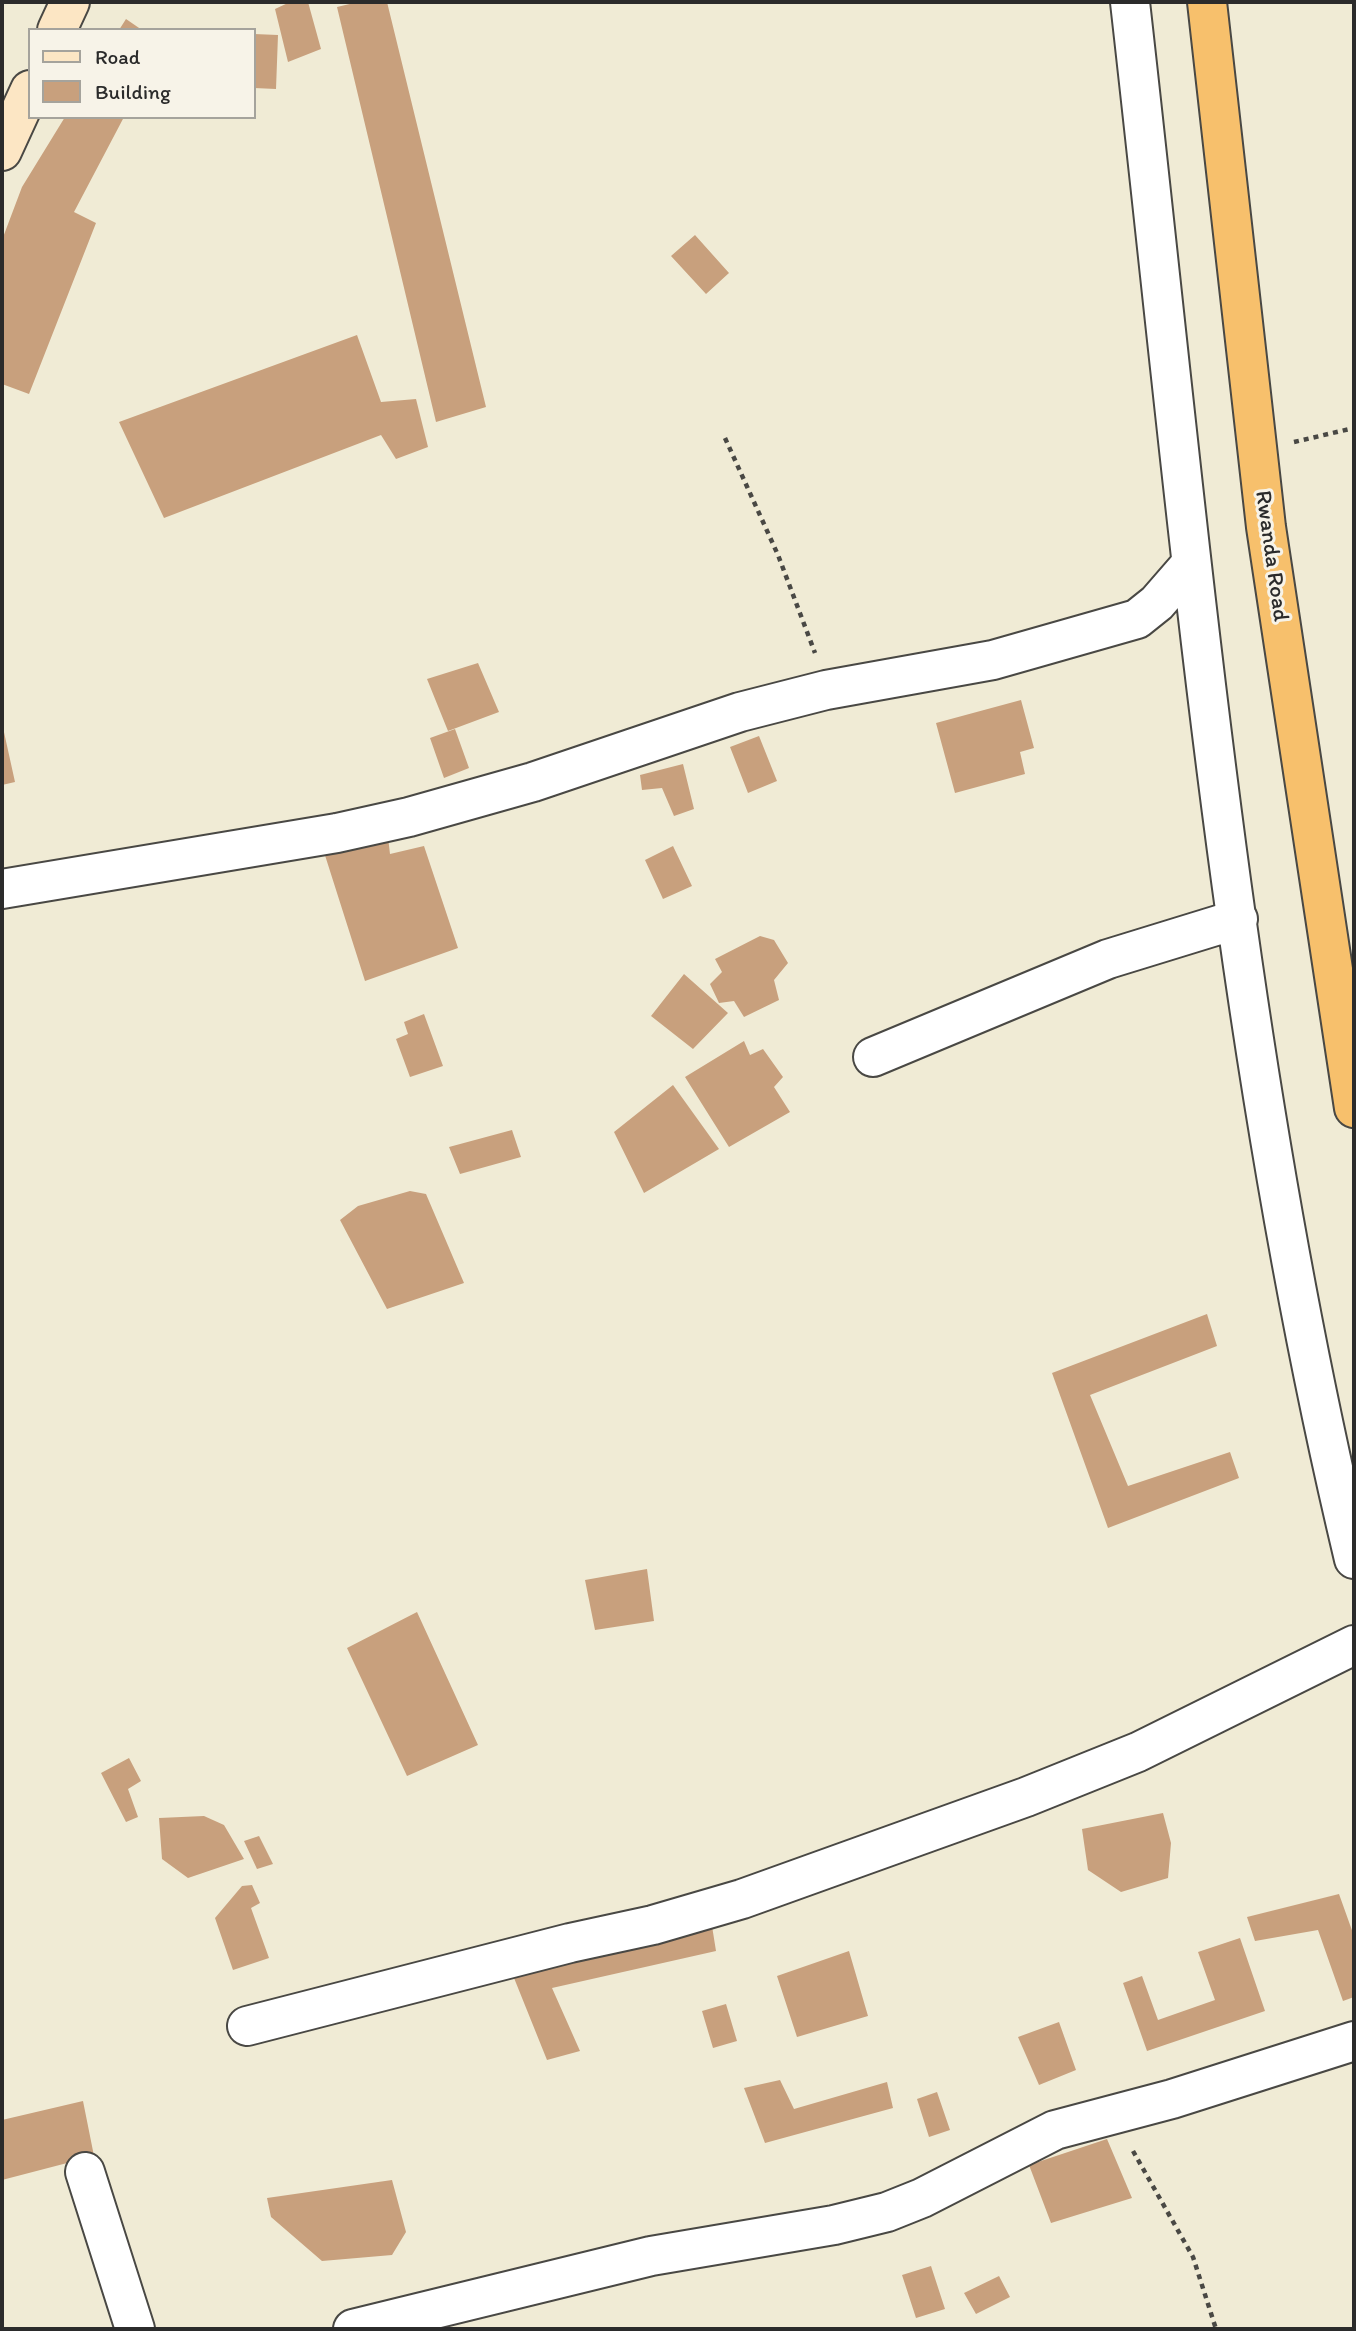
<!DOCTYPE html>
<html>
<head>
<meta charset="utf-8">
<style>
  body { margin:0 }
  #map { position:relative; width:1356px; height:2331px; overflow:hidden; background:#f0ebd5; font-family:Itim,sans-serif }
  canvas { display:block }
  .frame { position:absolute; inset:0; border:4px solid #2b2b2b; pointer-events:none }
  .legend { position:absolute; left:28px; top:28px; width:228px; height:91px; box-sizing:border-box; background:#f7f3e8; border:2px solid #a5a39c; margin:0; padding:9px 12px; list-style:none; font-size:21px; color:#2b2b2b }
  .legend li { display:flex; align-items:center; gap:14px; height:35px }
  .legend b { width:35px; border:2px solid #a5a39c }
</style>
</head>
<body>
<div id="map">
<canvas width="1356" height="2331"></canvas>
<div class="frame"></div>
<ul class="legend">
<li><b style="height:9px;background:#fce6c4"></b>Road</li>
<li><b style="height:19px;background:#c8a07d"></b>Building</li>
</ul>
</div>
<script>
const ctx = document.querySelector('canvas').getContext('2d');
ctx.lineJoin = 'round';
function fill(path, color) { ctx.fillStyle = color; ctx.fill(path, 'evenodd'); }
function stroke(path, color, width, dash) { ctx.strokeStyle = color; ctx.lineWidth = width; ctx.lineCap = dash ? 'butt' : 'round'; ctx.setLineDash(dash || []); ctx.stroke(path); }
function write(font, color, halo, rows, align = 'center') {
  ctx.font = font + ' Itim,sans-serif'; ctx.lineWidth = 6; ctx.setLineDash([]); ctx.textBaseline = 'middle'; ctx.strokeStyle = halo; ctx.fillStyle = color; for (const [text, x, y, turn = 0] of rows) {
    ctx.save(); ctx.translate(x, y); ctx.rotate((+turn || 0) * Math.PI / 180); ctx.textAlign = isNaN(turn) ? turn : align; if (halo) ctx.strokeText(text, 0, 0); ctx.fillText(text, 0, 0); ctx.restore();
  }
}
const building = new Path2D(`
  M290,2H308L321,49L288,62L275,9Z
  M358,2H387L486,407L436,422L337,7Z
  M126,19L142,30H119Z
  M254,34L278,35L276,89L254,88Z
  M65,117H124L74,212L96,223L29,394L2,384V240L22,187Z
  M695,235L729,273L706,294L671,256Z
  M357,335L381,402L416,399L428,447L396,459L381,435L164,518L119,422Z
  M478,663L499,712L448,731L427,679Z
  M1021,700L1034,748L1020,752L1025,774L955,793L936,723Z
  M2,723L15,782L2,785Z
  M455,729L469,768L444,778L430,738Z
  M759,736L777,781L748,793L730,747Z
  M683,764L694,809L674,816L662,788L642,790L640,775Z
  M388,837L390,854L424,846L458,948L365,981L323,849Z
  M673,846L692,886L663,899L645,860Z
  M760,936L774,940L788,963L774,980L779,1000L744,1017L734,1001L719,1003L710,984L722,972L715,959Z
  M684,974L728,1013L693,1049L651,1016Z
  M424,1014L443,1066L410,1077L396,1039L408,1034L404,1022Z
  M744,1041L750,1055L763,1049L783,1077L774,1087L790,1112L729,1147L685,1077Z
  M673,1085L719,1149L644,1193L614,1132Z
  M512,1130L521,1157L460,1174L449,1147Z
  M410,1191L426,1194L464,1283L387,1309L340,1220L358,1206Z
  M1207,1314L1217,1346L1090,1395L1128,1486L1230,1452L1239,1478L1108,1528L1052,1373Z
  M647,1569L654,1621L595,1630L585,1580Z
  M417,1612L478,1745L407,1776L347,1648Z
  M129,1758L141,1781L128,1789L138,1817L126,1822L101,1773Z
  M1163,1813L1171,1843L1168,1878L1121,1892L1088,1870L1082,1829Z
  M204,1816L224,1825L244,1859L188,1878L162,1859L159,1818Z
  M259,1836L273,1864L257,1869L244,1841Z
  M252,1885L260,1903L251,1908L269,1958L233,1970L215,1918L242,1886Z
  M1339,1894L1354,1936V1997L1343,2001L1318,1930L1255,1941L1247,1917Z
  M712,1926L716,1951L552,1988L580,2051L547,2060L512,1973Z
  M1240,1938L1265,2011L1147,2051L1123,1983L1142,1976L1158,2020L1215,2000L1198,1952Z
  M849,1951L868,2016L797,2037L777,1976Z
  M726,2004L737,2041L713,2048L702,2011Z
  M1059,2022L1076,2070L1039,2085L1018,2037Z
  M780,2080L794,2109L887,2082L893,2108L765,2143L744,2088Z
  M937,2092L950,2130L929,2137L917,2099Z
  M83,2101L94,2156L2,2180V2120Z
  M1107,2139L1132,2198L1051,2223L1029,2165Z
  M392,2180L406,2232L392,2255L322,2261L271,2217L267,2198Z
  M931,2266L945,2309L916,2318L902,2275Z
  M999,2276L1010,2297L976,2314L964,2293Z`);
const path = new Path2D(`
  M725,438L778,555L815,653
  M1294,442L1354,428
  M1133,2151L1193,2257L1216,2329`);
const street = new Path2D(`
  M1130,2C1189,521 1232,1051 1354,1559
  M2,889L337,833L409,817L533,782L740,712L826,690L993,660L1137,619L1157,603L1190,565
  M873,1057L1108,959L1238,919
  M247,2026L570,1943L653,1925L742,1899L1026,1797L1138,1752L1354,1645
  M85,2172L135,2329
  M353,2329L651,2256L834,2225L887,2212L922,2198L1055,2130L1172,2099L1354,2041`);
const secondary = new Path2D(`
  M57,30L70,2
  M2,151L30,90`);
const highway = new Path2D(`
  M1207,2L1266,527L1354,1108`);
const streetNames = [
  ["Rwanda Road",1271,556,82]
];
fill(building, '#c8a07d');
stroke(street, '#494844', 42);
stroke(secondary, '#494844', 42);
stroke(highway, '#494844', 42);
stroke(path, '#494844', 4.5, [5, 5]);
stroke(street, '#fff', 38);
stroke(secondary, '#fce6c4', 38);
stroke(highway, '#f7c06c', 38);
write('23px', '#2b2b2b', '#f7f3e8', streetNames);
</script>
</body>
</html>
